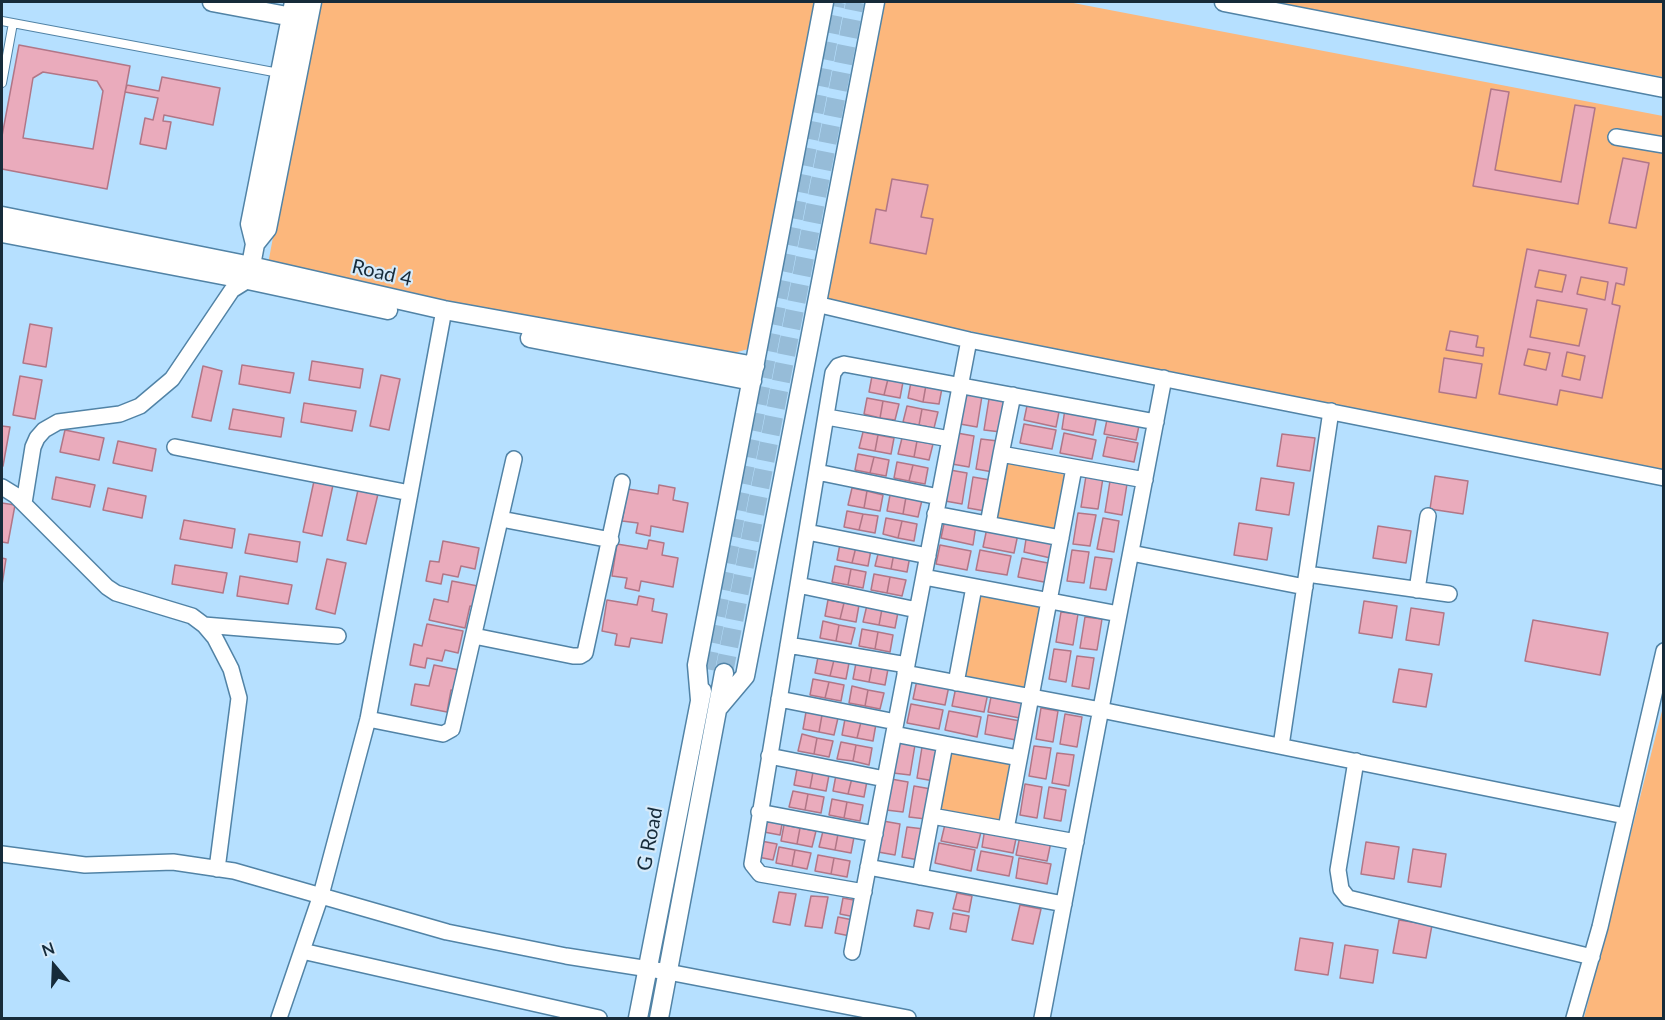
<!DOCTYPE html>
<html>
<head>
<meta charset="utf-8">
<style>
  body { margin:0 }
  #map { position:relative; width:1665px; height:1020px; overflow:hidden; background:#b6e0ff; font-family:Lato,sans-serif }
  canvas { display:block }
  .frame { position:absolute; inset:0; border:3px solid #162b3a; pointer-events:none }
  .north { position:absolute; left:24px; top:936px; width:60px; height:60px; -webkit-text-stroke:4px #d5eafa; paint-order:stroke; rotate:341deg; font-size:16px; font-weight:700; line-height:24px; text-align:center; color:#162b3a }
  .north::after { content:''; display:block; margin:auto; width:21px; height:27px; background:#162b3a; clip-path:polygon(50% 0,100% 100%,50% 72%,0 100%) }
</style>
</head>
<body>
<div id="map">
<canvas width="1665" height="1020"></canvas>
<div class="frame"></div>
<div class="north">N</div>
</div>
<script>
const ctx = document.querySelector('canvas').getContext('2d');
ctx.lineJoin = 'round';
function fill(path, color) { ctx.fillStyle = color; ctx.fill(path, 'evenodd'); }
function stroke(path, color, width, dash) { ctx.strokeStyle = color; ctx.lineWidth = width; ctx.lineCap = dash ? 'butt' : 'round'; ctx.setLineDash(dash || []); ctx.stroke(path); }
function write(font, color, halo, rows, align = 'center') {
  ctx.font = font + ' Lato,sans-serif'; ctx.lineWidth = 4.5; ctx.setLineDash([]); ctx.textBaseline = 'middle'; ctx.strokeStyle = halo; ctx.fillStyle = color; for (const [text, x, y, turn = 0] of rows) {
    ctx.save(); ctx.translate(x, y); ctx.rotate((+turn || 0) * Math.PI / 180); ctx.textAlign = isNaN(turn) ? turn : align; if (halo) ctx.strokeText(text, 0, 0); ctx.fillText(text, 0, 0); ctx.restore();
  }
}
const green = new Path2D(`
  M317,2H823L763,345L719,357L268,264Z
  M873,2H1068L1663,116V472L811,299Z
  M1266,2H1663V77Z
  M1007,463L1071,476L1060,531L996,519Z
  M979,596L1043,608L1027,688L963,676Z
  M1663,707V1018H1584Z
  M951,750L1013,763L999,823L938,810Z`);
const building = new Path2D(`
  M19,45L130,66L107,189L2,169V136ZM43,72L97,81L103,91L93,149L23,138L33,78Z
  M162,77L220,88L213,125L164,115L163,121L171,122L166,149L140,144L145,118L153,120L158,98L125,92L127,85L159,91Z
  M1491,89L1509,92L1495,170L1561,182L1575,105L1595,108L1578,204L1473,186Z
  M1623,158L1649,163L1636,228L1609,223Z
  M892,179L928,185L921,217L933,219L926,254L870,243L876,209L886,211Z
  M1527,249L1627,268L1624,285L1616,283L1612,304L1620,306L1602,398L1560,390L1557,405L1499,394ZM1539,270L1566,275L1562,292L1535,287ZM1581,277L1608,282L1605,300L1577,294ZM1537,300L1587,309L1579,346L1530,337ZM1528,349L1550,353L1546,370L1524,365ZM1567,352L1585,356L1580,380L1562,376Z
  M30,324L52,328L46,367L23,363Z
  M1450,331L1478,336L1476,347L1484,348L1483,356L1446,350Z
  M1444,358L1482,364L1476,398L1439,392Z
  M312,361L363,369L360,388L309,380Z
  M242,365L294,373L290,393L239,384Z
  M203,366L222,371L211,421L192,417Z
  M381,375L400,379L389,430L370,426Z
  M20,376L42,380L35,419L13,415Z
  M872,376L888,379L884,395L869,392Z
  M888,379L903,382L900,398L884,395Z
  M911,382L926,385L923,402L908,398Z
  M926,385L942,388L939,404L923,402Z
  M965,393L982,396L977,427L960,424Z
  M867,398L883,401L880,418L864,414Z
  M989,399L1006,401L1001,432L984,430Z
  M883,401L899,404L895,420L880,418Z
  M1028,401L1060,407L1056,427L1024,420Z
  M304,403L356,411L352,431L301,422Z
  M907,406L922,409L919,425L903,422Z
  M233,409L284,418L281,437L229,429Z
  M922,409L938,412L934,428L919,425Z
  M1065,409L1097,415L1093,435L1062,429Z
  M1108,415L1140,421L1136,440L1104,434Z
  M1024,424L1056,430L1052,449L1020,443Z
  M2,426L10,427L3,466H2Z
  M65,430L104,438L99,460L60,452Z
  M863,432L878,435L875,451L859,448Z
  M957,433L974,436L969,467L952,464Z
  M1064,433L1096,440L1092,459L1060,453Z
  M1282,434L1315,438L1310,471L1277,466Z
  M878,435L894,438L891,454L875,451Z
  M1107,437L1138,443L1134,462L1103,456Z
  M902,438L917,441L914,457L898,454Z
  M981,439L998,441L993,472L976,469Z
  M118,441L156,449L152,471L113,463Z
  M917,441L933,444L929,460L914,457Z
  M858,454L874,457L870,473L855,470Z
  M874,457L889,460L886,476L870,473Z
  M897,462L913,465L909,481L894,478Z
  M913,465L928,468L925,484L909,481Z
  M950,470L967,473L962,504L945,501Z
  M1086,476L1103,478L1098,509L1081,507Z
  M1435,476L1468,481L1463,514L1430,509Z
  M56,477L95,485L90,507L52,499Z
  M973,477L990,480L985,511L968,508Z
  M1261,478L1294,483L1289,515L1256,510Z
  M314,481L333,485L322,536L303,532Z
  M1110,481L1127,484L1122,515L1105,512Z
  M659,485L675,488L673,500L688,503L683,532L651,526L650,536L636,533L638,523L622,521L628,489L658,494Z
  M108,488L146,496L142,518L103,510Z
  M852,488L867,491L864,508L848,505Z
  M358,490L378,494L366,544L347,540Z
  M867,491L883,495L880,511L864,508Z
  M890,495L906,497L903,514L887,511Z
  M906,497L922,500L918,517L903,514Z
  M2,503L15,505L8,543L2,542Z
  M847,511L863,514L859,530L844,527Z
  M1078,513L1096,515L1090,546L1073,544Z
  M863,514L878,516L875,533L859,530Z
  M886,518L902,521L898,538L883,534Z
  M1103,518L1119,521L1114,552L1097,549Z
  M945,519L976,525L973,545L941,538Z
  M184,520L235,529L232,548L180,539Z
  M902,521L917,524L914,541L898,538Z
  M1239,523L1272,528L1267,560L1234,555Z
  M1378,526L1411,531L1406,563L1373,558Z
  M987,528L1018,534L1014,553L983,547Z
  M1027,533L1059,539L1055,559L1024,552Z
  M249,534L300,542L297,562L245,553Z
  M649,540L664,543L662,555L678,558L673,587L641,581L639,591L625,588L627,578L612,576L617,544L647,549Z
  M443,541L479,548L475,569L461,566L458,577L443,574L441,584L426,581L430,561L439,562Z
  M840,544L856,547L852,563L837,560Z
  M940,545L971,551L967,570L936,564Z
  M856,547L871,550L868,566L852,563Z
  M879,550L894,553L891,569L875,566Z
  M980,550L1011,556L1007,575L976,570Z
  M1072,550L1089,552L1084,583L1067,581Z
  M894,553L910,556L907,572L891,569Z
  M1095,557L1112,559L1106,590L1090,588Z
  M2,558L6,559L2,585Z
  M1022,558L1053,564L1049,583L1018,577Z
  M327,559L346,563L335,614L316,609Z
  M175,565L227,573L223,593L172,584Z
  M835,566L851,569L848,585L832,582Z
  M851,569L866,572L863,588L848,585Z
  M874,574L890,577L887,593L871,590Z
  M240,576L292,585L288,604L237,596Z
  M890,577L906,580L902,596L887,593Z
  M452,581L483,587L478,608L470,606L465,628L429,620L434,599L448,602Z
  M639,596L654,599L652,611L667,614L662,643L631,638L629,647L615,645L617,634L602,631L607,600L637,605Z
  M828,600L844,603L840,619L825,616Z
  M1364,601L1397,606L1392,638L1359,633Z
  M844,603L859,605L856,622L840,619Z
  M867,605L882,609L879,625L863,622Z
  M1411,608L1444,613L1439,645L1406,640Z
  M882,609L898,612L895,628L879,625Z
  M1061,612L1078,614L1073,645L1056,642Z
  M1085,617L1102,619L1097,650L1080,648Z
  M1533,620L1608,633L1600,675L1525,661Z
  M823,621L839,625L836,641L820,638Z
  M427,624L463,631L458,653L445,650L442,661L427,658L425,668L410,665L414,644L422,646Z
  M839,625L855,628L851,644L836,641Z
  M862,629L878,632L875,649L859,646Z
  M878,632L893,635L890,652L875,649Z
  M1054,649L1071,651L1066,682L1049,679Z
  M1077,656L1094,658L1089,689L1072,686Z
  M818,657L834,660L830,676L815,673Z
  M834,660L849,663L846,679L830,676Z
  M856,663L872,666L869,682L853,679Z
  M434,665L464,671L460,692L451,690L447,712L411,705L415,684L429,686Z
  M872,666L888,669L885,685L869,682Z
  M1399,669L1432,674L1426,707L1393,702Z
  M813,679L829,682L825,698L810,695Z
  M917,680L949,686L945,705L913,699Z
  M829,682L844,685L841,701L825,698Z
  M852,686L868,690L865,706L849,703Z
  M956,687L988,693L984,712L952,706Z
  M868,690L884,693L880,709L865,706Z
  M992,692L1024,698L1020,718L988,712Z
  M911,704L943,710L939,729L907,723Z
  M1041,708L1058,711L1053,742L1036,739Z
  M949,711L981,717L977,737L945,730Z
  M806,712L822,715L819,732L803,729Z
  M1065,714L1082,717L1077,747L1060,744Z
  M822,715L838,718L834,735L819,732Z
  M988,715L1020,721L1016,740L985,734Z
  M845,719L861,722L857,738L842,735Z
  M861,722L876,724L873,741L857,738Z
  M802,734L817,738L814,754L798,751Z
  M817,738L833,741L829,757L814,754Z
  M841,742L856,745L853,761L837,759Z
  M898,742L915,745L910,775L893,773Z
  M856,745L872,748L869,765L853,761Z
  M1034,746L1051,748L1046,779L1029,776Z
  M922,747L939,750L934,781L917,778Z
  M1057,753L1074,755L1069,786L1052,783Z
  M797,769L813,772L810,788L794,785Z
  M813,772L829,775L826,791L810,788Z
  M836,775L852,778L848,794L833,791Z
  M852,778L867,781L864,797L848,794Z
  M891,779L908,782L903,812L886,810Z
  M1025,784L1042,787L1037,818L1020,815Z
  M914,786L931,789L926,819L909,817Z
  M1049,787L1066,790L1061,821L1044,818Z
  M793,791L808,794L805,810L789,807Z
  M808,794L824,797L821,813L805,810Z
  M832,799L847,802L844,818L829,815Z
  M847,802L863,805L860,821L844,818Z
  M767,816L783,819L780,835L764,832Z
  M946,820L982,828L977,848L941,841Z
  M883,821L900,824L895,855L878,852Z
  M784,825L800,828L797,844L781,841Z
  M907,827L924,829L919,860L902,857Z
  M800,828L816,831L812,847L797,844Z
  M985,828L1017,834L1013,853L982,847Z
  M823,831L838,834L835,850L819,847Z
  M838,834L854,837L851,853L835,850Z
  M1020,836L1051,842L1047,861L1016,855Z
  M761,841L777,844L773,860L758,857Z
  M1366,842L1399,847L1394,879L1361,874Z
  M939,843L975,850L971,871L935,863Z
  M779,847L795,850L792,866L776,863Z
  M1413,849L1446,854L1441,887L1408,882Z
  M795,850L811,853L807,869L792,866Z
  M981,851L1013,857L1009,876L977,870Z
  M818,855L834,858L831,874L815,871Z
  M834,858L850,861L847,877L831,874Z
  M1019,858L1051,864L1047,884L1016,878Z
  M779,892L796,894L790,925L773,922Z
  M957,893L972,896L969,912L953,909Z
  M811,896L828,897L822,928L805,926Z
  M843,898L859,901L855,917L840,914Z
  M1020,905L1041,909L1033,944L1012,940Z
  M917,910L933,913L929,929L914,926Z
  M953,913L969,916L966,932L950,929Z
  M838,917L853,920L850,936L835,933Z
  M1399,920L1432,925L1426,958L1393,953Z
  M1300,938L1333,943L1328,975L1295,970Z
  M1345,945L1378,950L1373,983L1340,978Z`);
const tertiaryTunnel = new Path2D(`
  M706,669L836,2
  M724,673L855,2`);
const service = new Path2D(`
  M2,21L279,73
  M2,83L13,23`);
const minor = new Path2D(`
  M1616,137L1664,145
  M816,304L969,340L1664,478
  M1013,395L1001,454L1145,480
  M827,417L950,439
  M175,447L410,493
  M817,472L939,497
  M2,487L15,495L107,587L116,593L192,616L204,625L215,638L231,669L239,698L217,869
  M24,503L33,447L37,438L44,430L58,422L120,414L140,406L172,379L232,290L248,280
  M935,514L1061,538
  M501,519L611,540
  M988,524L1001,454
  M807,532L928,556
  M1131,553L1305,587
  M1307,574L1449,594
  M924,577L1119,614
  M798,585L917,610
  M1417,590L1428,516
  M204,625L338,636
  M474,636L573,656H580L585,653L622,482
  M788,645L907,665
  M905,673L1101,710L1625,816
  M956,683L974,587
  M779,699L896,722
  M368,719L443,734L452,729L514,459
  M894,734L945,744L920,877
  M945,744L1019,758
  M1281,746L1331,411
  M769,756L885,779
  M1356,761L1338,870L1341,889L1348,898L1592,957
  M759,812L875,834
  M932,816L1076,842
  M1006,829L1074,468
  M2,854L85,865L173,862L234,871L447,932L566,956L668,972L908,1018
  M868,867L1064,904
  M864,892L760,874L752,864L833,373L838,366L844,364L1156,422
  M302,951L599,1018
  M852,952L969,340
  M279,1018L321,895L368,719L444,310
  M1042,1018L1164,378
  M1574,1018L1600,927L1664,651`);
const tertiary = new Path2D(`
  M212,2L303,19
  M1224,2L1664,88
  M2,216L251,266L444,310L755,366
  M2,233L248,280L388,310
  M255,244L267,229L312,2
  M249,276L255,244L250,224L294,2
  M530,338L752,381
  M700,700L697,665L824,2
  M718,708L745,676L875,2
  M638,1018L702,691
  M659,1018L724,673`);
const streetNames = [
  ["Road 4",382,273,13],
  ["G Road",650,839,-79]
];
fill(green, '#fcb77c');
fill(building, '#eaabbc');
stroke(building, '#b17687', 1.5);
stroke(tertiaryTunnel, '#96bcd8', 18, [18, 9]);
stroke(service, '#5183a6', 10);
stroke(minor, '#5183a6', 18);
stroke(tertiary, '#5183a6', 21);
stroke(service, '#fff', 8);
stroke(minor, '#fff', 15);
stroke(tertiary, '#fff', 18);
write('20px', '#162b3a', '#d5eafa', streetNames);
</script>
</body>
</html>
